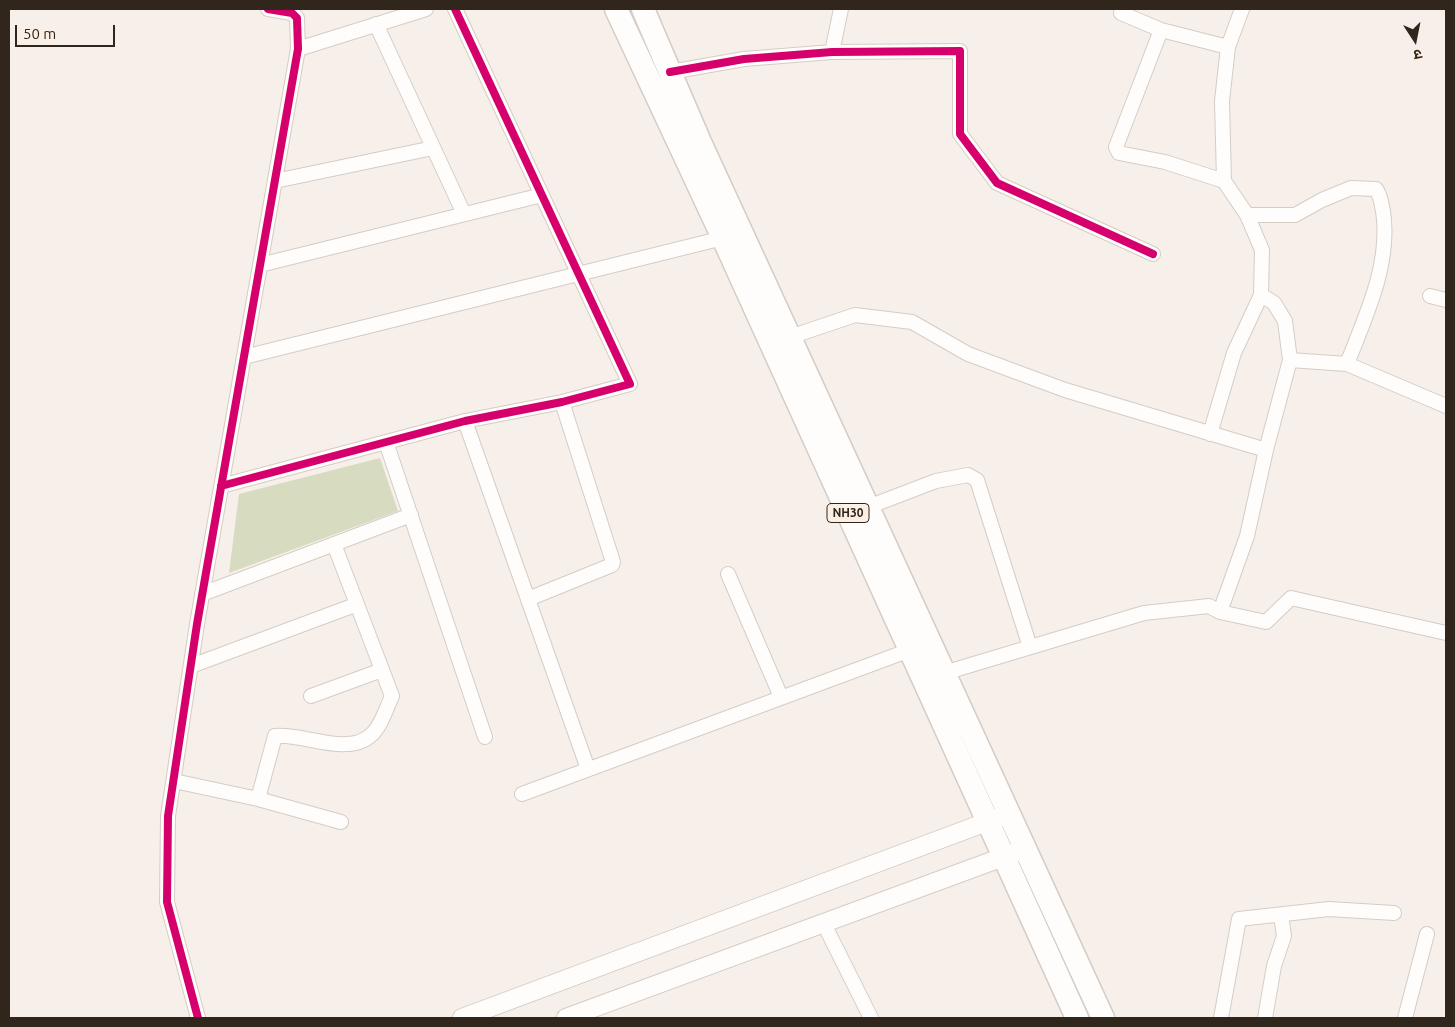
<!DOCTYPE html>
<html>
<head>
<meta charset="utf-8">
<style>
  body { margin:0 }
  #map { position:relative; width:1455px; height:1027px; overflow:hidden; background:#f7f0ea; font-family:Ubuntu,"Noto Sans Devanagari",sans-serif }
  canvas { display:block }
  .frame { position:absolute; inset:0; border:10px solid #31261b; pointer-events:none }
  .north { position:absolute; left:1390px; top:15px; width:50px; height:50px; -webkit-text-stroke:4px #fcf0e5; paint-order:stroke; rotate:169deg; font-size:14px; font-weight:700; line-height:20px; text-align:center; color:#31261b }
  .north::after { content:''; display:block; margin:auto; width:18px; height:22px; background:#31261b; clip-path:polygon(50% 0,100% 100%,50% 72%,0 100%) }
  .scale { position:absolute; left:15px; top:25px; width:100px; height:22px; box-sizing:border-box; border:2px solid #31261b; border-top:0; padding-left:6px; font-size:15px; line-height:18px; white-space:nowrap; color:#31261b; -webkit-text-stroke:4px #fcf0e5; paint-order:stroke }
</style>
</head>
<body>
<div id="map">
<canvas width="1455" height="1027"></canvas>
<div class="frame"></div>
<div class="north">उ</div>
<div class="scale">50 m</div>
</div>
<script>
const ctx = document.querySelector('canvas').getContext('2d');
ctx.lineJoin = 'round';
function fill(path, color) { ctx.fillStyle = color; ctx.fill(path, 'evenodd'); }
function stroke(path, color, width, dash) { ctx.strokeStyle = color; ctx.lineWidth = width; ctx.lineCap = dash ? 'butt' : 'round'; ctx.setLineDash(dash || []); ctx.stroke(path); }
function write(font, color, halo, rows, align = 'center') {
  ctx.font = font + ' Ubuntu,sans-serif'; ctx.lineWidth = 5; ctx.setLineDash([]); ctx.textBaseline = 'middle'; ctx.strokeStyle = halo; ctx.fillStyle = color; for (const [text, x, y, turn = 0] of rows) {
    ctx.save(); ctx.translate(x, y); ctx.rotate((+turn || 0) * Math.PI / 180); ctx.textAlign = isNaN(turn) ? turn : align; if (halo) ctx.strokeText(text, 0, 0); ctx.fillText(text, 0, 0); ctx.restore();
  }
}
const green = new Path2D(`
  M380,458L398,511L229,573L239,494Z`);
const minor = new Path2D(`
  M1121,13L1161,30L1228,47
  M376,24L464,214
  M1161,30L1116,147L1119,153L1165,162L1224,181
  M298,49L426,9
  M832,52L841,9
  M670,72L744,59L832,52L960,51V134L997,183L1153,254
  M275,181L433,148
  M1247,215H1295L1322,200L1351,188L1376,189C1381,196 1381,203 1383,211C1391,264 1366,315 1347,364
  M260,265L542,195
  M1430,296L1446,300
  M790,337L855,315L912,322L968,354L1065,390L1266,450
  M244,357L723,238
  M1290,360L1347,364L1446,406
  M465,421L588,769
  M1210,434L1234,353L1261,295L1262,250L1247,215L1224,181L1222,101L1228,47L1242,9
  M386,442L485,737
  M221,486L465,421L562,402L630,384L455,9
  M868,507L936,481L968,475L977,480L1030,647
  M334,544L392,696C386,709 381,727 370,736C346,756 303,733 275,736L258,799L341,822
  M728,574L781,697
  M202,594L411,515
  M528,599L612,565L613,562L562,402
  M1220,612L1247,536L1266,450L1290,360L1285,321L1274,303L1261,295
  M191,666L355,605
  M944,673L1144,613L1209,606L1220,612L1266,622L1291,598L1446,633
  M311,696L382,670
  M174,781L258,799
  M522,794L910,650
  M824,924L871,1018
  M198,1018L167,902L168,816L197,624L298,49L297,18L292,13L268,9
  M1221,1018L1239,919L1329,909L1394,913
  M1265,1018L1274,966L1284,936L1281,915
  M1405,1018L1427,934`);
const tertiary = new Path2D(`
  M462,1018L1000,817
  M566,1018L1014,853`);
const trunk = new Path2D(`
  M616,9L723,238L1077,1018
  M643,9L700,142L1103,1018`);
const cycleway = new Path2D(`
  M670,72L744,59L832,52L960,51V134L997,183L1153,254
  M221,486L465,421L562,402L630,384L455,9
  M198,1018L167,902L168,816L197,624L298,49L297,18L292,13L268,9`);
const shields = [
  [848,513,42]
];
const shieldNames = [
  ["NH30",848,513]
];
fill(green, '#d7dbc0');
stroke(minor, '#d5ccc4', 16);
stroke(tertiary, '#d5ccc4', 20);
stroke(trunk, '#d5ccc4', 25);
stroke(minor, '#fefdfc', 14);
stroke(tertiary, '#fefdfc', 18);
stroke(trunk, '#fefdfc', 22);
stroke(cycleway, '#d6006c', 8);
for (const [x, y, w] of shields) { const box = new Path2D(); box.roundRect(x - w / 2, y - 9.5, w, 19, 4); ctx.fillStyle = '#fcf0e5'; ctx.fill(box); stroke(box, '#31261b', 1); }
write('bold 12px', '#31261b', null, shieldNames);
</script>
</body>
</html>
